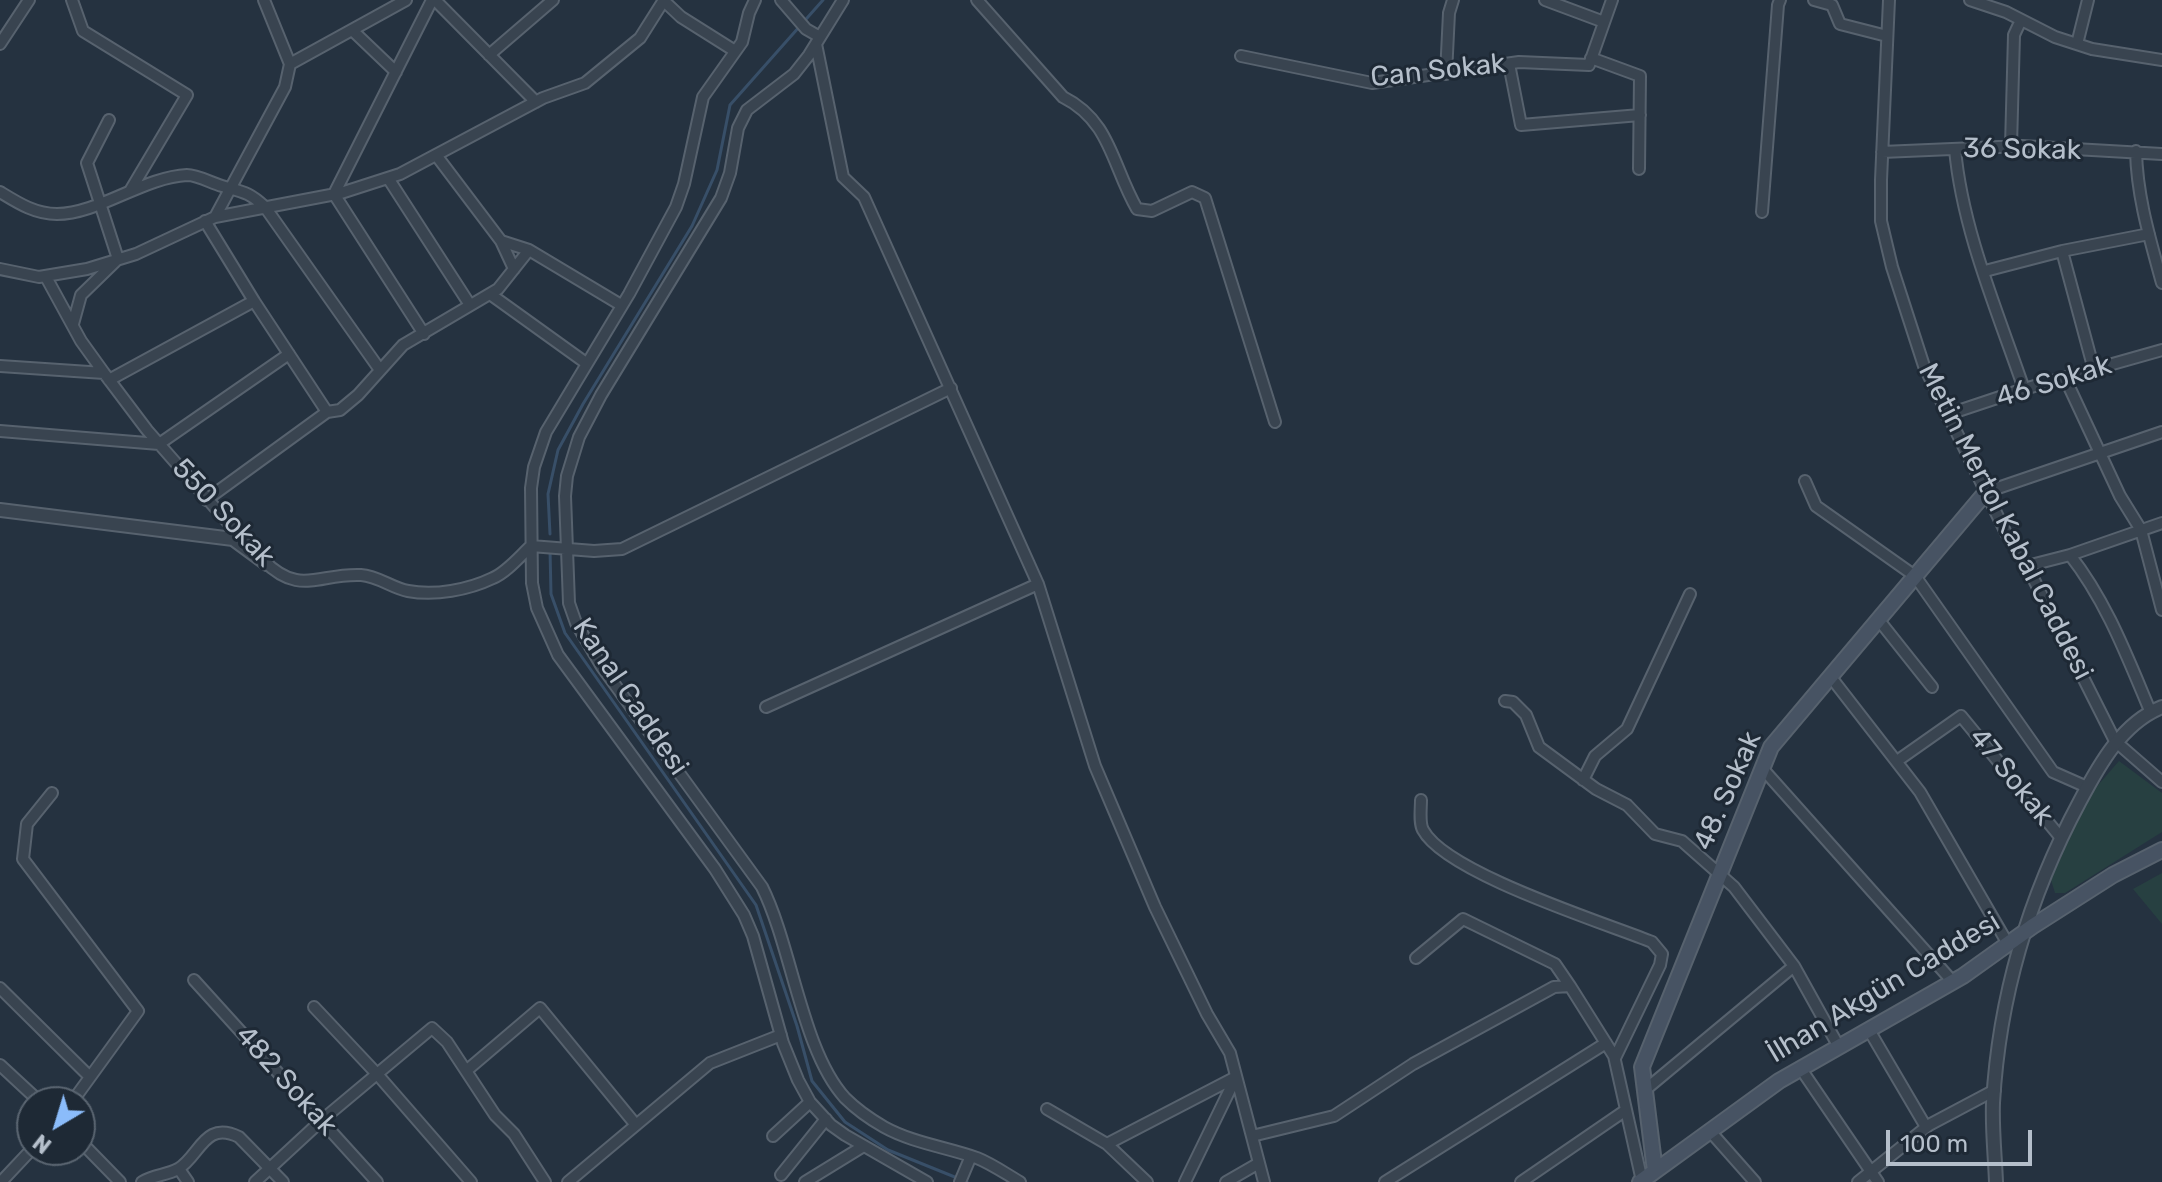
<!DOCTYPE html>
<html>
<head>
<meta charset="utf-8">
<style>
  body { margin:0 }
  #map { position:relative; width:2162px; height:1182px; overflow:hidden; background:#253240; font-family:Rubik,sans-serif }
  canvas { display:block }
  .north { position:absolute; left:16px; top:1086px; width:80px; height:80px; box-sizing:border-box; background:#1e2935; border:2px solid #5a6571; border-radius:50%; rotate:218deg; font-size:22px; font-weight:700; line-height:32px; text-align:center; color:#b5bfcb }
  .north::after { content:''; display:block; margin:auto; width:28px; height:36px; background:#8bbcfa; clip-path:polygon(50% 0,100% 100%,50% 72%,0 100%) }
  .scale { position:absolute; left:1886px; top:1130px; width:146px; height:36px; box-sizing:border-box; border:4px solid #b5bfcb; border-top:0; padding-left:10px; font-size:24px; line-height:28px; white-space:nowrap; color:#b5bfcb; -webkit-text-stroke:6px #1e2935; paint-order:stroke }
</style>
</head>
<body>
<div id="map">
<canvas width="2162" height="1182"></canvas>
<div class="north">N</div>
<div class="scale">100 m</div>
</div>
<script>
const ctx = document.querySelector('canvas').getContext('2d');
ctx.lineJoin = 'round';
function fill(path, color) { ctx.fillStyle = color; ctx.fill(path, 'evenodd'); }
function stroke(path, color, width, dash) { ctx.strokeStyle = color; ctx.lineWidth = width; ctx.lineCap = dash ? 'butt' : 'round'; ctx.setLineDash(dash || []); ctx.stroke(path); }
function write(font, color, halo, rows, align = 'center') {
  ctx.font = font + ' Rubik,sans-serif'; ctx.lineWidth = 6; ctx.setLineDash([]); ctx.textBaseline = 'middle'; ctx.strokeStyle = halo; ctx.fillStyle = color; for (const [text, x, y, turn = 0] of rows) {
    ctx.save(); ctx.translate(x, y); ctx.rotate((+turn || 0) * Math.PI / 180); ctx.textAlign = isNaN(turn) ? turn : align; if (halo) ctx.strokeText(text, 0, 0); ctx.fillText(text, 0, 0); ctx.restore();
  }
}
const green = new Path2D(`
  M2119,761L2162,793V832L2065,893H2055L2051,880L2076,822L2093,791Z
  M2162,873V924L2133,889Z`);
const stream = new Path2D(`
  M550,534L548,494L558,450L583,404L692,226L717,170L730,105L823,0
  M550,550L551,594L565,633L756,905L797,1026L812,1081L845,1122L888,1150L967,1182`);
const minor = new Path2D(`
  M72,0L83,31L187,95L130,191
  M435,0L536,102
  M663,0L681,17L735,51
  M755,0L749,13L742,42L703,97L684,184L676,207L629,294L546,432L534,467L531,488L532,583L537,608L558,655L715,869L744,915L753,936L783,1043L798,1080L810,1102L831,1125L845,1135L927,1182
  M781,0L806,29L820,37
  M843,0L809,55L794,74L747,110L738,128L730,173L721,198L601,395L579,437L567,476L565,496L569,603L576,623L602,667L762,887C792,947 802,1051 845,1098C856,1109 870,1119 884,1127C913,1143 946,1147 977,1158C992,1164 1006,1174 1020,1182
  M977,0L1063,97C1111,121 1112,166 1137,209L1152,211L1192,192L1205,198L1275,422
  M1545,0L1604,22
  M1814,0L1832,5L1840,24L1887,36
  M1889,0L1881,180V221L1892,267L1924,366L2006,533L2027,566L2115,741L2162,782
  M1970,0L2006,12L2055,37L2092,49L2162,60
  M352,30L396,72
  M0,44L29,0
  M816,44L843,177L864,197L1038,584L1095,766L1155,907L1207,1014L1230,1053L1264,1182
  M2077,44L2088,0
  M489,55L553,0
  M1241,56L1372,83L1519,62L1589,65L1612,0
  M1591,58L1640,76L1639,169
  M290,64L406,0
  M1509,64L1521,125L1640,115
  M1446,74L1449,13L1453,0
  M2011,146L2014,35L2021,20
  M1955,149C1962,229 1998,313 2024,389
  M2136,151C2137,197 2150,239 2162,283
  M1882,152L2022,146L2162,154
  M436,155L501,241L514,269
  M388,178L470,305
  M0,192C18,203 35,214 57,214C98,214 144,177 187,175C198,175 211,183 222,186C243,192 249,192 265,207L380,370
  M1762,212L1778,5L1780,0
  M215,217L285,87L290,64L264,0
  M501,241L529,250
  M2062,251L2094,370
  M0,269L39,277L87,269L136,254L215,217L341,193L400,174L543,98L585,83L640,38L664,0
  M1985,271L2062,251L2149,234
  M46,277L81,341L104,373L147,430L246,543
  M490,294L586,363
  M73,324L81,295L118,259L87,163L109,120
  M424,334L334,194L432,0
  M0,366L104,373
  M2065,378L2120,496L2141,530L2162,610
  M109,380L254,301L205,221
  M327,412L340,410L358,395L403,345L498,289L529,250L621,305
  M1946,415L2024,389L2162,350
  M0,431L159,444L289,354
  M1805,481L1816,506L1915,576L2053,772L2087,787
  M1986,492L2162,432
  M206,500L327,412L254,301
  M2070,555C2107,602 2128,659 2151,713
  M263,560C300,597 318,573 361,575C378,576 392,588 408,591C435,596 468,590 493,578C507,572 520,556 531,546L594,551L622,549L951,388
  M2027,566L2070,555L2162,523
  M1878,619L1932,687
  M1830,676L1920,792L2008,944
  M1505,701L1513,702L1526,715L1539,747L1596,789L1627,805L1655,834L1682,841L1734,887L1794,966L1839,1047
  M766,707L1038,584
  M1897,761L1961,716L2061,838
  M1762,768L1953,982
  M1583,780L1595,756L1627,729L1690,594
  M52,793L27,824L23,859L138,1011L72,1102
  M1421,800C1421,809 1419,823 1423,830C1446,873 1602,922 1652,942L1662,954L1660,965L1615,1058
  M1416,958L1463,919L1555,964L1570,986L1614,1056L1642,1181
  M194,980L377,1182
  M0,988L90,1077
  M314,1007L377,1074L471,1182
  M1869,1030L1926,1127
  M0,1065L40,1102
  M1801,1069L1878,1182
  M466,1071L540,1008L636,1125
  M1645,1090L1794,966
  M1047,1109L1107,1144L1147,1182
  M1709,1130L1755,1182
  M773,1136L810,1102
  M1252,1136L1334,1116L1413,1064L1554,987L1570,986
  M80,1141L120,1182
  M1107,1144L1236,1077
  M179,1169L188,1182
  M781,1175L826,1119
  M1,1182L32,1149
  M142,1182C154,1175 167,1175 178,1169C200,1156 204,1120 239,1137L283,1182
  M255,1182L322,1120L432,1028L447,1042L495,1115L514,1134L545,1182
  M568,1182L710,1063L781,1035
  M805,1182L862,1147
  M960,1182L971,1156
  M1185,1182L1236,1077
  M1226,1182L1259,1163
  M1385,1182L1606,1043
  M1521,1182L1626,1110
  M1858,1182L1929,1125L1995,1090`);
const tertiary = new Path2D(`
  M0,510L233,539L267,564
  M1996,1182C1995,1156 1992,1129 1993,1103C1999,997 2030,894 2080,801C2099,765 2122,723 2162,707`);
const secondary = new Path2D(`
  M1655,1171L1642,1067L1771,747L1986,492
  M1640,1182L1779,1081L1963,976L2033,926L2113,875L2162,850`);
const streetNames = [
  ["Can Sokak",1438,71,-6],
  ["36 Sokak",2022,150,1],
  ["46 Sokak",2054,382,-17],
  ["550 Sokak",223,513,47],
  ["Metin Mertol Kabal Caddesi",2005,522,63],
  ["Kanal Caddesi",630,697,56],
  ["47 Sokak",2011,777,51],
  ["48. Sokak",1728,791,-66],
  ["İlhan Akgün Caddesi",1884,988,-31],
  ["482 Sokak",286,1081,48]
];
fill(green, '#274041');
stroke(stream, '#384f68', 3);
stroke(minor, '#57626e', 14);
stroke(tertiary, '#57626e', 16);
stroke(secondary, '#57626e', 18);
stroke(minor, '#394450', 10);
stroke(tertiary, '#394450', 12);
stroke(secondary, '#475363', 14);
write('28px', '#b5bfcb', '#1e2935', streetNames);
</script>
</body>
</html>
